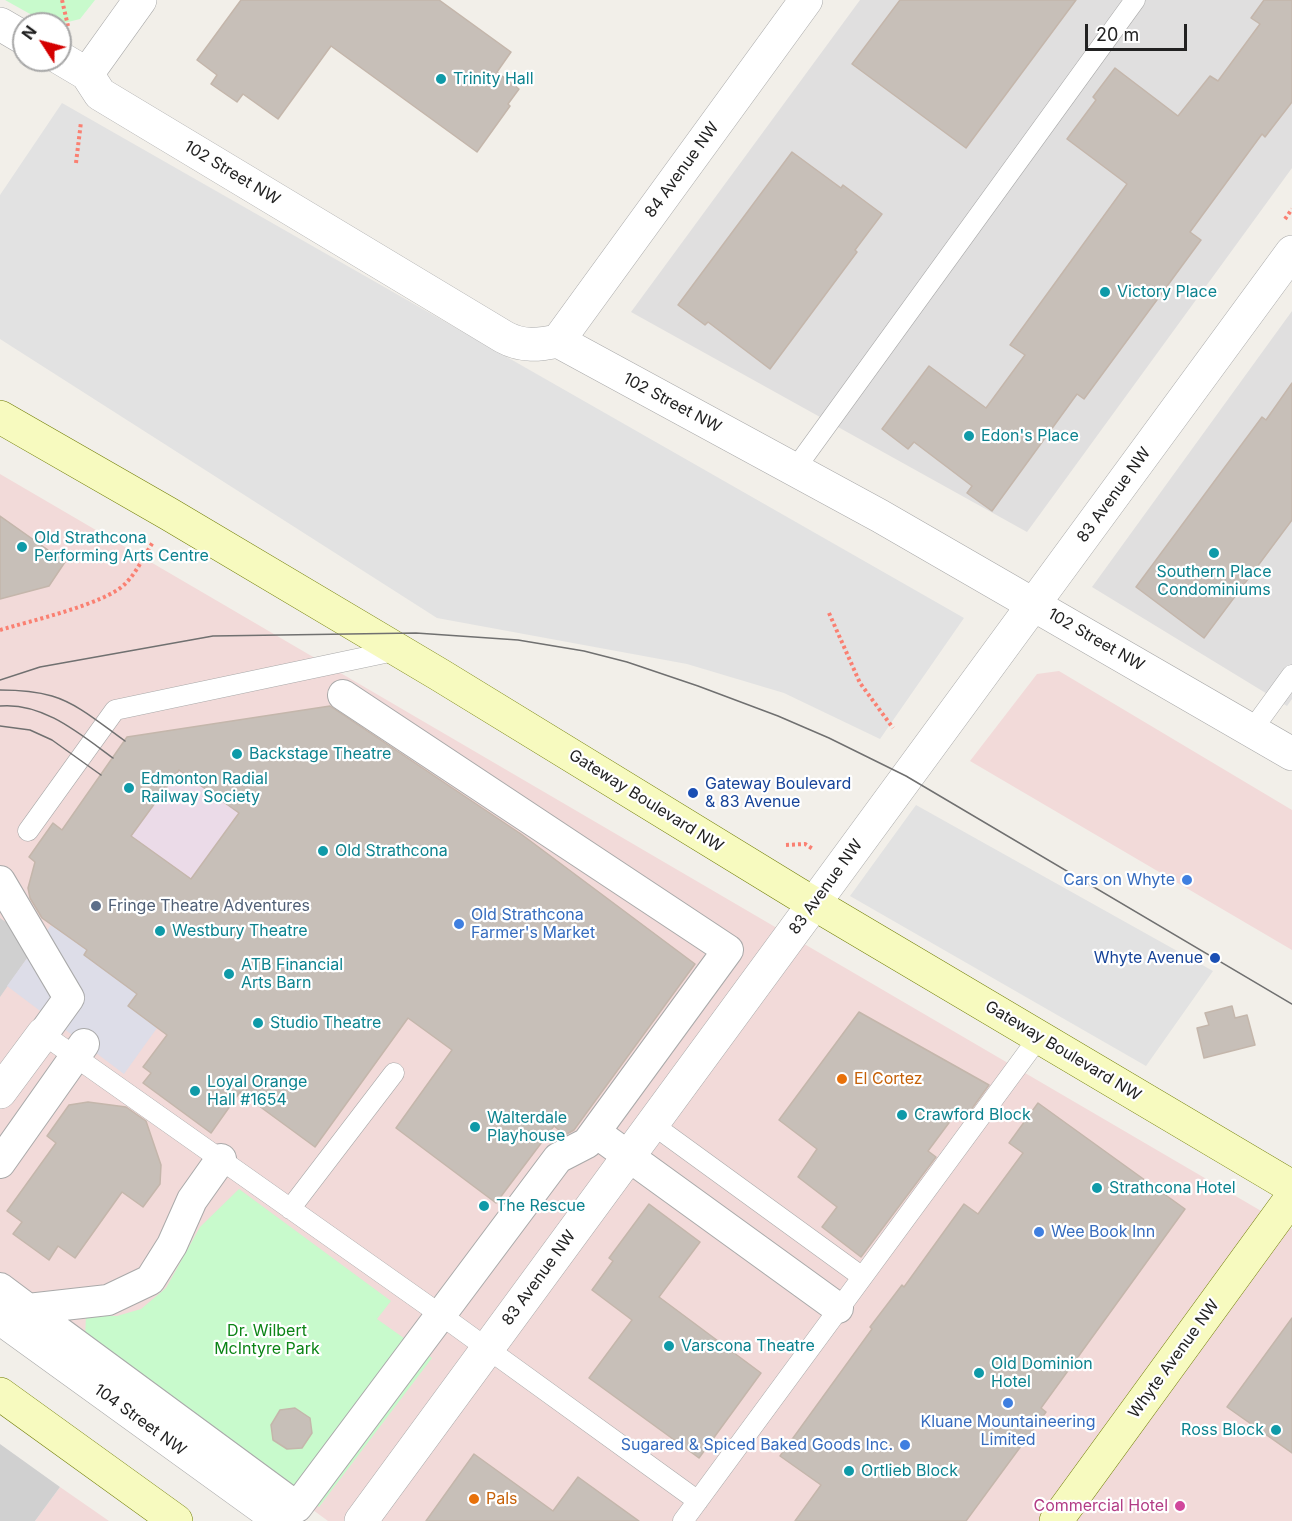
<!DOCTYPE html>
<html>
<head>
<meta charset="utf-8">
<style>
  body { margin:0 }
  #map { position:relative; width:1292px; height:1521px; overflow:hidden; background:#f2efe9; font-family:Inter,sans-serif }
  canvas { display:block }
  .north { position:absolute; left:12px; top:12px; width:60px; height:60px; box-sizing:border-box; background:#fff; border:2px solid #a7a7a7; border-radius:50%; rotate:306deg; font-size:16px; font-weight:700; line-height:24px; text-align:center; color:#222 }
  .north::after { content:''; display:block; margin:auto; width:21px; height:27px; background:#d40000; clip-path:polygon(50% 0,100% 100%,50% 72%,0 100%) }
  .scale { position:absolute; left:1085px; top:24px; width:102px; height:27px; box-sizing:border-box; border:3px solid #222; border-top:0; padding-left:8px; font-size:18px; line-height:21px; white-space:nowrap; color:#222; -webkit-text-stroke:4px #fff; paint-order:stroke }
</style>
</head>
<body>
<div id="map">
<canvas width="1292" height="1521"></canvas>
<div class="north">N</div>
<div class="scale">20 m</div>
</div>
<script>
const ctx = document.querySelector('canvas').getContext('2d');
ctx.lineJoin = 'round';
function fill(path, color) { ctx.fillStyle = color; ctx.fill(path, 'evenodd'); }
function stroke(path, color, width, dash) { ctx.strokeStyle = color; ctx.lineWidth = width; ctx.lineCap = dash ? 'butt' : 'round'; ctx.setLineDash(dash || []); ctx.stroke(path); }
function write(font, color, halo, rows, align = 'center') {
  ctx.font = font + ' Inter,sans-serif'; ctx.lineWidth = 4.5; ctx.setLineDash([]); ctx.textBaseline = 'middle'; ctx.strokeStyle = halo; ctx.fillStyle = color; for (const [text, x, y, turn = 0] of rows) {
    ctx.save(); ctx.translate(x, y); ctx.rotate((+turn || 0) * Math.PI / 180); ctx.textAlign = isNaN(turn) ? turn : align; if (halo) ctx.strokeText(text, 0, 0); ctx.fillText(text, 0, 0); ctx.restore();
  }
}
const residential = new Path2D(`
  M860,0H1292V168L1027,532L631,312Z
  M1292,311V699L1287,706L1092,587Z`);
const commercial = new Path2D(`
  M0,474L1292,1229V1521H328L0,1280Z
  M1059,671L1292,810V950L970,761L1037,674Z
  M60,1487L109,1521H35Z`);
const industrial = new Path2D(`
  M132,736L239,813L191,879L82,801Z`);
const religious = new Path2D(`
  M0,918L37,944L0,997Z
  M0,1444L60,1487L35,1521H0Z`);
const park = new Path2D(`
  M5,0H95L80,19L60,24H48Z
  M239,1189L391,1301L377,1319L432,1358L319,1507L85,1339L86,1315L117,1316L141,1309L166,1288L200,1227Z`);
const parking = new Path2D(`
  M62,103L964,618L880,739L784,693L687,664L437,618L0,339V195Z
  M916,805L1213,971L1146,1066L850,896Z`);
const plaza = new Path2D(`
  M51,925L87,950L84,955L137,994L128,1006L157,1028L124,1074L7,986Z`);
const building = new Path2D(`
  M241,0H439L511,52L497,72L519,89L508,104L510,106L477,152L331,46L278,119L243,94L237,102L211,84L217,75L197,60Z
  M900,0H1076L966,148L852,64Z
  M1264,0H1292V102L1265,137L1262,134L1190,232L1201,240L1084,399L1077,394L992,511L967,493L972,486L914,442L908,449L882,429L929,366L986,408L1025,355L1010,345L1127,184L1067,139L1096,100L1093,97L1115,68L1178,116L1210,76L1218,81L1260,24L1251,18Z
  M792,152L841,188L843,185L882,214L855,250L857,252L770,369L708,322L705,325L678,305Z
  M1292,383V520L1204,638L1136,587L1262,417L1266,420Z
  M0,516L65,562L49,586L0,599Z
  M330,706L521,834L695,964L574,1130L565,1135L554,1126L496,1203L396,1128L452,1050L408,1018L315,1147L240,1092L211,1133L143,1083L151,1073L143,1067L167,1035L128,1006L137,994L84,955L87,950L42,918L30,898L28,888L35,862L29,857L53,823L62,830L127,737ZM179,770L239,813L191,879L131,836Z
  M1232,1006L1235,1018L1247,1015L1255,1045L1204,1058L1197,1028L1209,1025L1205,1013Z
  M859,1012L989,1085L968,1114L960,1108L928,1151L936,1157L861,1257L822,1227L837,1207L798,1177L817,1149L779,1120Z
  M88,1102L126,1107L146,1121L161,1165L160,1184L143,1207L122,1192L75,1258L58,1246L49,1260L13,1234L22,1222L7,1211L56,1143L47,1136L69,1105Z
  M1038,1103L1185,1209L1041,1408L1046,1412L966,1521H795L821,1485L780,1456L872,1329L870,1327L902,1285L904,1287L964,1204L978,1214L1023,1153L1009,1143Z
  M649,1204L700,1242L659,1297L761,1373L699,1458L589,1378L632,1320L592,1290L613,1261L609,1258Z
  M1292,1318V1453L1227,1407Z
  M295,1408L310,1418L312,1433L302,1448L287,1449L273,1440L271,1425L280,1410Z
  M474,1454L553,1511L578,1477L639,1521H426Z`);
const path = new Path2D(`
  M62,0L68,26
  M76,163L81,122
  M1285,219L1292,209
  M829,613L860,683L893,728
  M0,630C30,621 105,604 125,584C137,572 144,556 153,542
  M786,845L805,844L813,849`);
const service = new Path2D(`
  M795,469L1135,0
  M1252,730L1292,675
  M28,831L115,710L399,650
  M43,1034L441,1315L698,1501
  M652,1124L861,1276
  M290,1209L394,1073
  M683,1521L1039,1037`);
const pedestrian = new Path2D(`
  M0,881L69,998L43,1034
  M595,1132L838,1308
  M0,1163L84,1044
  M0,1288L28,1309L108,1300L150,1280L172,1245L192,1200L221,1159
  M28,1309L297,1507L558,1158L587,1143L728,950L343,695`);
const minor = new Path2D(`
  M0,24L24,38
  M60,58L87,74L100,94L504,337C522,347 539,345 558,341L880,516L1292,754
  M87,74L140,0
  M558,341L806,0
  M0,1092L43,1034
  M361,1521L1292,252`);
const tertiary = new Path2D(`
  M0,1318L281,1521`);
const secondary = new Path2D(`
  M0,417L169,514L440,675L796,893L1292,1187
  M0,1394L176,1521
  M1056,1521L1292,1197`);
const tram = new Path2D(`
  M0,680L40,667L213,636L416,633L518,640L584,651L627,662L698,686L778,716L829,738L906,776L1292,1004
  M0,690C18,690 35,691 52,696C79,704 102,725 125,741
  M0,706C43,702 80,734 113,758
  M0,726L30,730L52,740L101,775`);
const markers = [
  [441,79,6,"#0f9aa8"],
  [1105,292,6,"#0f9aa8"],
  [969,436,6,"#0f9aa8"],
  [22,547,6,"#0f9aa8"],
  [1214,553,6,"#0f9aa8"],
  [237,754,6,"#0f9aa8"],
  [129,788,6,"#0f9aa8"],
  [693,793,6,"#1a4fb4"],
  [323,851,6,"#0f9aa8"],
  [1187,880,6,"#3f7fe0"],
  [96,906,6,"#5c6f8a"],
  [459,924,6,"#3f7fe0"],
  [160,931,6,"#0f9aa8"],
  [1215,958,6,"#1a4fb4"],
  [229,974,6,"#0f9aa8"],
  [258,1023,6,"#0f9aa8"],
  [842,1079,6,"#e8710a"],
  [195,1091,6,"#0f9aa8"],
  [902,1115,6,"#0f9aa8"],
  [475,1127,6,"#0f9aa8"],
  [1097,1188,6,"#0f9aa8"],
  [484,1206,6,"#0f9aa8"],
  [1039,1232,6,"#3f7fe0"],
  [669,1346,6,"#0f9aa8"],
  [979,1373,6,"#0f9aa8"],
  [1008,1403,6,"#3f7fe0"],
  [1276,1430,6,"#0f9aa8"],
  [905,1445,6,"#3f7fe0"],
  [849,1471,6,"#0f9aa8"],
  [474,1499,6,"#e8710a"],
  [1180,1506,6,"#d1479c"]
];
const cultureNames = [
  ["Trinity Hall",453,79],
  ["Victory Place",1117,292],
  ["Edon's Place",981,436],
  ["Old Strathcona",34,538],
  ["Performing Arts Centre",34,556],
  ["Southern Place",1214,572,"center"],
  ["Condominiums",1214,590,"center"],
  ["Backstage Theatre",249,754],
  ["Edmonton Radial",141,779],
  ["Railway Society",141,797],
  ["Old Strathcona",335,851],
  ["Westbury Theatre",172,931],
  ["ATB Financial",241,965],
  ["Arts Barn",241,983],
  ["Studio Theatre",270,1023],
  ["Loyal Orange",207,1082],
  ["Hall #1654",207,1100],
  ["Crawford Block",914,1115],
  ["Walterdale",487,1118],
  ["Playhouse",487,1136],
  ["Strathcona Hotel",1109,1188],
  ["The Rescue",496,1206],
  ["Varscona Theatre",681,1346],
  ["Old Dominion",991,1364],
  ["Hotel",991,1382],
  ["Ross Block",1264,1430,"right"],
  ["Ortlieb Block",861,1471]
];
const streetNames = [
  ["84 Avenue NW",682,170,-54],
  ["102 Street NW",232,173,31],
  ["102 Street NW",672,403,28],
  ["83 Avenue NW",1114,495,-54],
  ["102 Street NW",1096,640,30],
  ["Gateway Boulevard NW",646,801,32],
  ["83 Avenue NW",826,887,-54],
  ["Gateway Boulevard NW",1063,1051,31],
  ["83 Avenue NW",539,1278,-54],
  ["Whyte Avenue NW",1174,1359,-54],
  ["104 Street NW",140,1420,36]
];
const transitNames = [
  ["Gateway Boulevard",705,784],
  ["& 83 Avenue",705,802],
  ["Whyte Avenue",1203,958,"right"]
];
const shopNames = [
  ["Cars on Whyte",1175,880],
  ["Old Strathcona",471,915,"left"],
  ["Farmer's Market",471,933,"left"],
  ["Wee Book Inn",1051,1232,"left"],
  ["Kluane Mountaineering",1008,1422,"center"],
  ["Limited",1008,1440,"center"],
  ["Sugared & Spiced Baked Goods Inc.",893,1445]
];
const serviceNames = [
  ["Fringe Theatre Adventures",108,906]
];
const foodNames = [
  ["El Cortez",854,1079],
  ["Pals",486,1499]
];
const parkNames = [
  ["Dr. Wilbert",267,1331],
  ["McIntyre Park",267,1349]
];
const hotelNames = [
  ["Commercial Hotel",1168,1506]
];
fill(residential, '#e0dfdf');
fill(commercial, '#f2dad9');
fill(industrial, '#ebdbe8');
fill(religious, '#d0d0d0');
fill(park, '#c8facc');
fill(parking, '#e2e2e2');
fill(plaza, '#dddde8');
fill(building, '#c7bfb8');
stroke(building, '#c4b6ab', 1.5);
stroke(service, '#a9a9a9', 21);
stroke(pedestrian, '#a9a9a9', 32);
stroke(minor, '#a9a9a9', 34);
stroke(tertiary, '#a9a9a9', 34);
stroke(secondary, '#707d05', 34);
stroke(path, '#fa8072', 4, [3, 3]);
stroke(service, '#fff', 20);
stroke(pedestrian, '#fff', 30);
stroke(minor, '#fff', 33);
stroke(tertiary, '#fff', 33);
stroke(secondary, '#f7fabf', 33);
stroke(tram, '#707070', 1.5);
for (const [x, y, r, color] of markers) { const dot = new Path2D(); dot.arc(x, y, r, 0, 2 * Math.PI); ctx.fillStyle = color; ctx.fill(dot); stroke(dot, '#fff', 2); }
write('16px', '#0d838f', '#fff', cultureNames, 'left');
write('16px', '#222', '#fff', streetNames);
write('16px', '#164399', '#fff', transitNames, 'left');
write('16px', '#366cbe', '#fff', shopNames, 'right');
write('16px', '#4e5e75', '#fff', serviceNames, 'left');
write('16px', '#c56008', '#fff', foodNames, 'left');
write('16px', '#0c8416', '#fff', parkNames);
write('16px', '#b23c85', '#fff', hotelNames, 'right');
</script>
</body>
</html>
